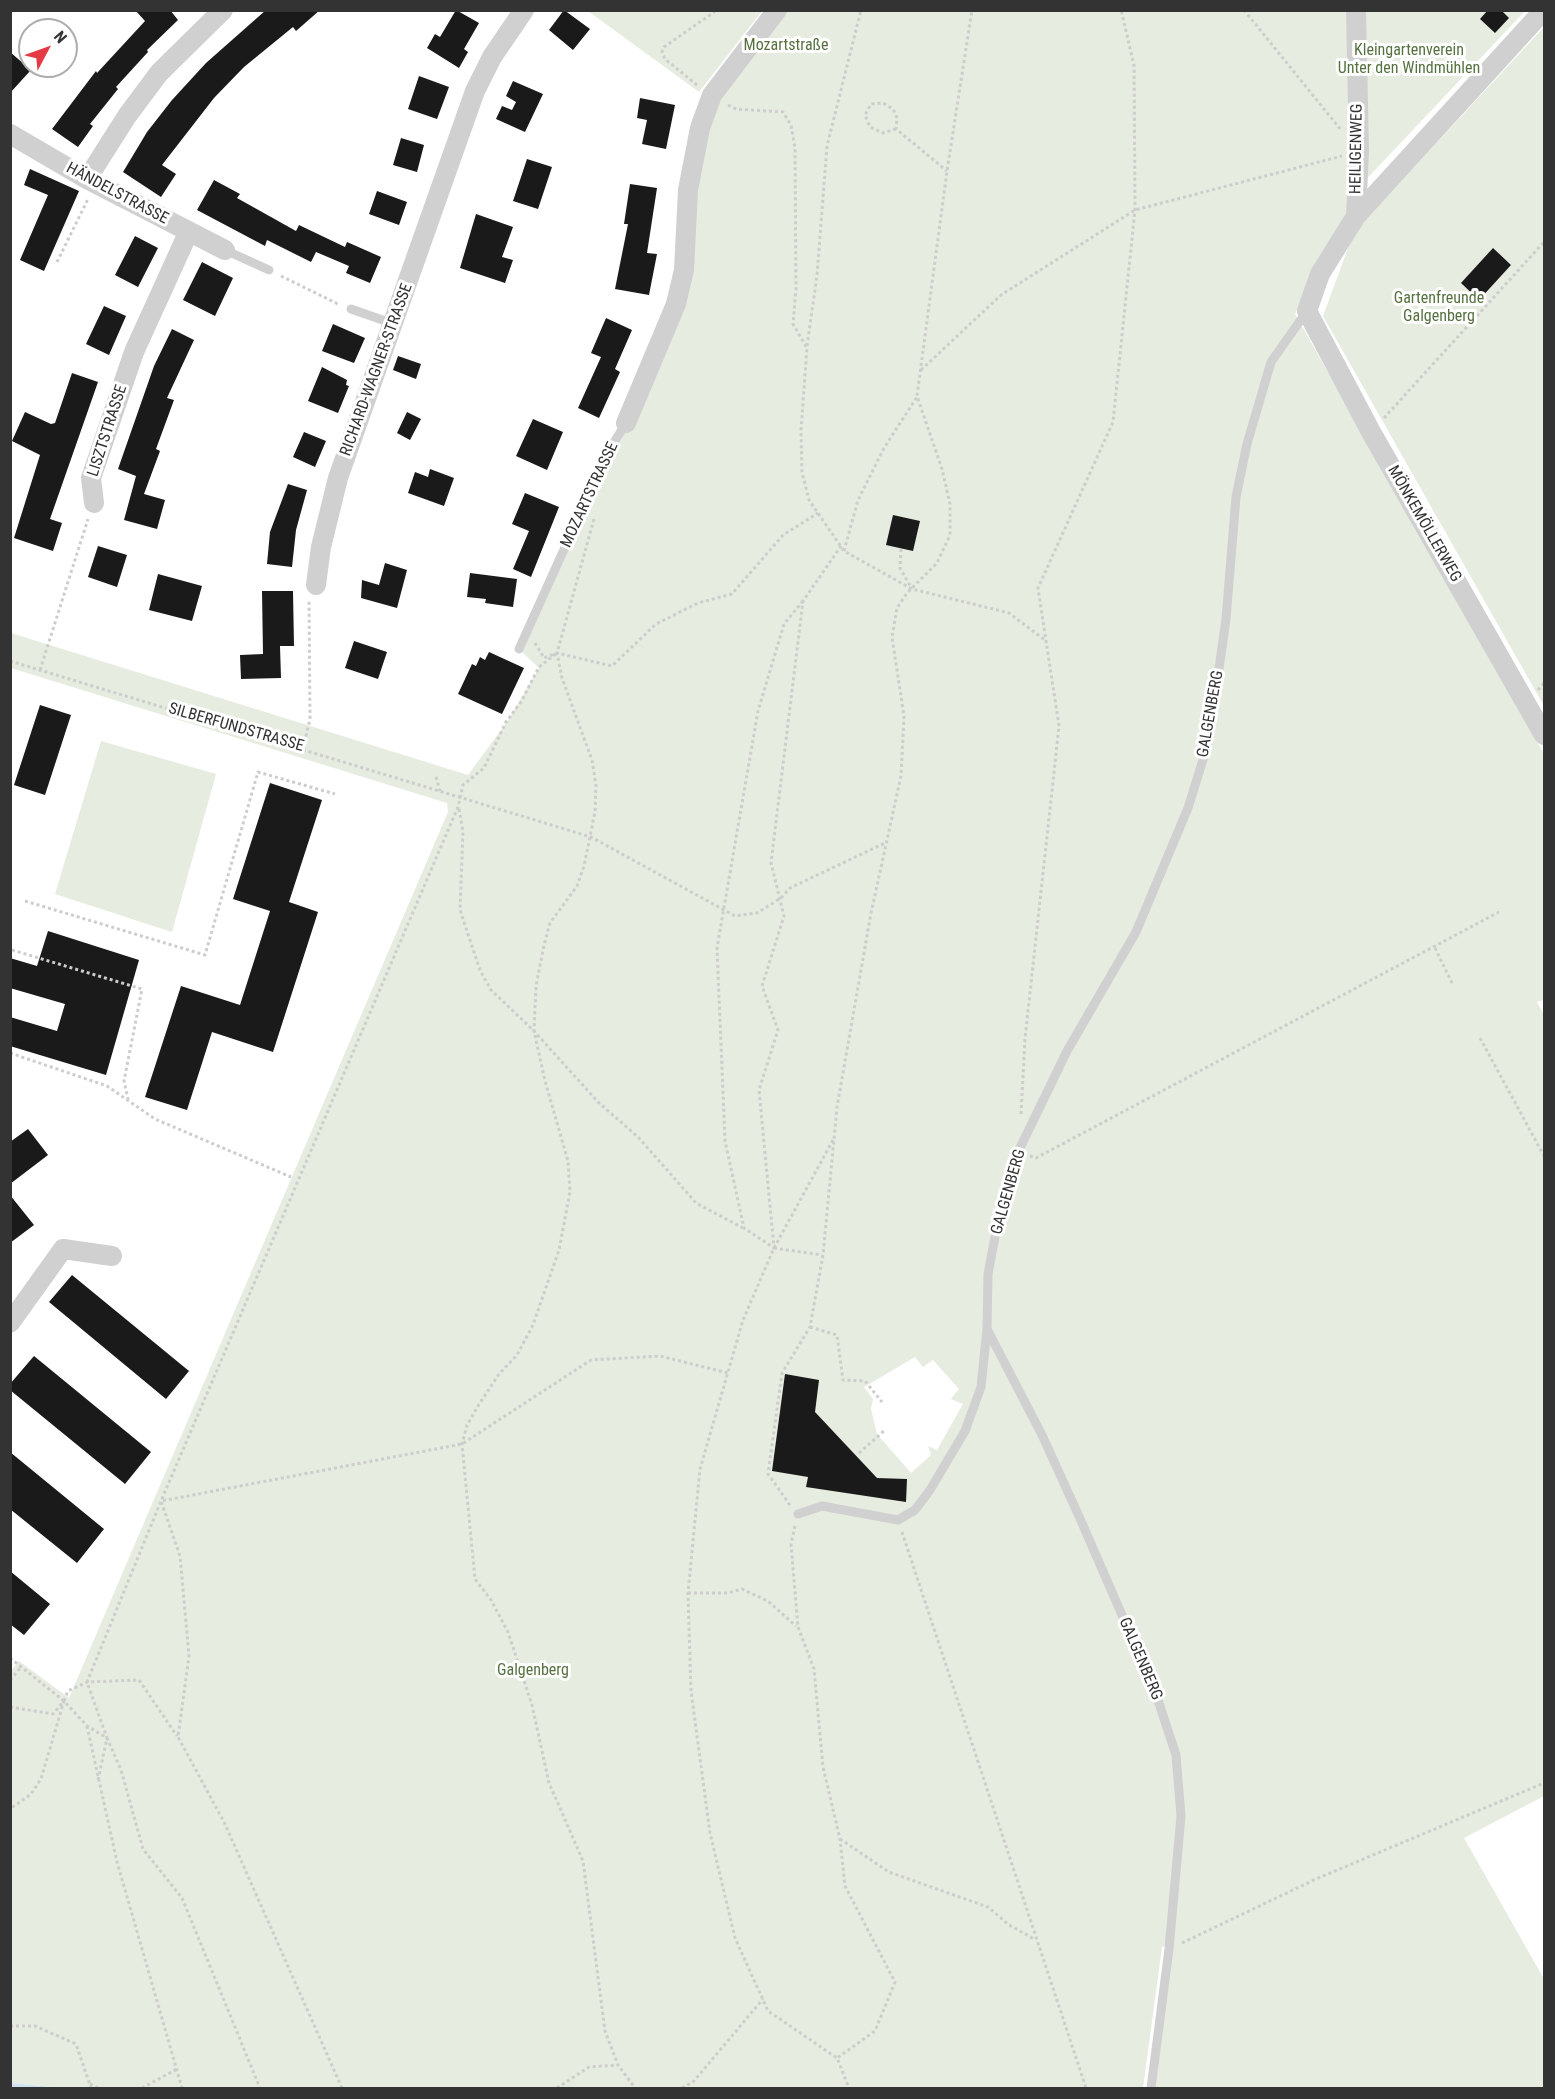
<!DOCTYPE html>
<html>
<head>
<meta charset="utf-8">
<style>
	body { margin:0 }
	#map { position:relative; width:1555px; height:2099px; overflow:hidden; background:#fff; font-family:"Roboto Condensed",sans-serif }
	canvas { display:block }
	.frame { position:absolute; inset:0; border:12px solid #333; pointer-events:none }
	.north { position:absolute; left:18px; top:18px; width:60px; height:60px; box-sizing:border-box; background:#fff; border:2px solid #adadad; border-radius:50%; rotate:49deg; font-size:16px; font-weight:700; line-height:24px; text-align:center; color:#333 }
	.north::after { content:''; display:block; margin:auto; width:21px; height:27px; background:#e63946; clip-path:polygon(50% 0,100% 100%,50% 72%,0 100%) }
</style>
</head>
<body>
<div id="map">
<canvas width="1555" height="2099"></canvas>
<div class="frame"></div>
<div class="north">N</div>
</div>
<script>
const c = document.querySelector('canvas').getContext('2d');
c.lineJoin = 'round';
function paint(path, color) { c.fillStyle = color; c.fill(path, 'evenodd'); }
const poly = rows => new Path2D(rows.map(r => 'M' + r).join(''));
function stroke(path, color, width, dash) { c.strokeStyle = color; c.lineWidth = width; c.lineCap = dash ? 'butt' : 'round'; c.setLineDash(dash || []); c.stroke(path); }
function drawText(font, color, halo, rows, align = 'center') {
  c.font = font + ' "Roboto Condensed",sans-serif'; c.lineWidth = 6; c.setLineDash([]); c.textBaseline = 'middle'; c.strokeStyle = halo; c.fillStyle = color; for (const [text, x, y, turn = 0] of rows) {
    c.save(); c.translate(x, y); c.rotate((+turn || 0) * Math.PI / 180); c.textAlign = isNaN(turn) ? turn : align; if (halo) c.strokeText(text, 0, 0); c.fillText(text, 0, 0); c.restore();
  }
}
paint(poly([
	[588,11,762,11,699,92],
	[777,11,1525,11,1360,186,1295,314,1544,754,1544,1000,1537,1002,1544,1015,1544,1796,1464,1838,1544,1979,1544,2088,1153,2088,1172,1945,1162,1947,1143,2088,62,2088,11,2083,11,1671,19,1661,69,1698,448,812,447,803,11,668,11,633,468,775,507,722,539,668,519,649,676,304,700,128],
	[915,1357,923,1367,933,1360,959,1389,951,1399,963,1404,937,1450,928,1446,931,1455,911,1473,877,1434,871,1409,873,1399,864,1387],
	[1544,27,1544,706,1323,316,1354,232],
	[101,741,216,774,172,932,55,894]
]), '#e6ecdf');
paint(poly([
	[11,2083,62,2088,11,2088]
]), '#cfe2ee');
paint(poly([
	[135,10,170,10,178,20,147,50,148,52,116,87,118,89,90,124,93,126,78,147,52,129,96,71,97,73,145,21],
	[266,10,320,10,296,31,293,27,244,67,214,98,162,165,176,174,161,197,123,172,147,132,172,100,206,63],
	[456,10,479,23,464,49,468,52,459,68,427,48,435,34,440,37],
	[564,10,590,29,573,50,549,30],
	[1488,10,1501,10,1509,18,1495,33,1480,19],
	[10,52,31,70,10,93],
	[419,76,449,87,437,119,408,109],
	[513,81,543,94,525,132,496,119,502,106,512,110,516,102,506,96],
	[640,98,675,105,666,149,642,144,647,120,637,118],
	[401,138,424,145,417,172,393,165],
	[527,159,552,167,538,209,513,201],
	[30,169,79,191,44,271,20,260,48,195,24,185],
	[214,180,240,194,237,198,296,231,299,225,345,247,347,242,381,257,370,283,346,273,349,266,316,252,311,262,267,240,265,246,197,210],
	[630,184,657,188,647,253,657,254,649,295,615,289,628,224,624,224],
	[377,191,407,202,399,225,369,214],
	[476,214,513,227,502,257,513,260,505,283,460,268],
	[135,236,158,248,138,287,115,275],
	[1493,248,1511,265,1479,300,1461,283],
	[202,262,233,278,215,316,183,300],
	[104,306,126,316,109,355,86,344],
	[606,318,632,330,615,369,620,372,599,418,578,408,601,357,591,353],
	[333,324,365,338,354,363,322,351],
	[172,329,194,340,167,398,174,400,156,449,160,451,144,494,165,500,157,529,124,520,136,476,118,469,154,366],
	[398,356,421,364,416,379,393,370],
	[322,367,347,380,346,385,349,386,338,413,308,401],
	[72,373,98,382,50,519,62,523,53,551,14,538,40,455,12,441,25,412,51,424,55,423],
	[407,412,421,419,410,440,397,433],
	[533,419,563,432,547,470,516,456],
	[304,432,326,441,315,467,293,457],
	[430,469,454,478,444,506,408,493,415,472,428,477],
	[288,484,307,490,296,530,292,567,267,564,270,532],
	[525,493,559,507,531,577,513,569,529,531,512,524],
	[893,515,920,521,913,551,886,545],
	[98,546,127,555,117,587,88,577],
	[385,563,407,570,397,608,361,598,362,580,379,585],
	[470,573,517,579,513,607,485,603,486,599,467,597],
	[158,574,202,586,192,621,149,610],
	[262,591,293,591,294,646,280,646,281,678,241,679,240,655,263,654],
	[354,641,387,652,378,679,345,668],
	[489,652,524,668,502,714,458,694,472,664,476,666,480,657,485,660],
	[40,705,71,715,45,795,14,785],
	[270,783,322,800,289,902,318,912,273,1052,212,1032,187,1110,145,1097,181,986,240,1005,270,911,233,899],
	[48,931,139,960,106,1075,10,1046,10,1017,57,1031,65,1004,10,988,10,958,37,966],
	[28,1129,48,1155,10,1184,10,1142],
	[10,1195,34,1225,10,1243],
	[72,1275,189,1371,166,1399,49,1302],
	[34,1356,151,1452,125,1484,10,1390,10,1384],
	[785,1374,819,1380,815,1412,877,1478,907,1479,906,1502,806,1487,808,1477,772,1471],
	[10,1452,104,1529,77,1563,10,1509],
	[10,1571,50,1604,24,1635,10,1624]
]), '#1a1a1a');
stroke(poly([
	[1244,10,1341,130],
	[697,85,665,59,662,52,664,47,717,10],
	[728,105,736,109,783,112,791,125,795,148,796,289,793,324,807,348,801,430,802,472,809,500,844,551,912,589,1009,613,1045,640],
	[896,129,883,133,870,127,865,115,871,104,883,103,893,109,897,118,896,129,947,171],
	[57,262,88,199],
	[281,276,340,305],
	[807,346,817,275,827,146,861,10],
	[921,370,1001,295,1135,210,1342,156],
	[1384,418,1544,242],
	[594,519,557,653,562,678,592,760,596,785,595,812,584,866,577,886,550,923,544,945,536,986,534,1031,545,1081,568,1161,570,1192,559,1250,533,1325,517,1355,499,1374,478,1406,467,1425,462,1444,475,1579,491,1600,508,1632,532,1705,549,1783,583,1861,605,2031,618,2065,635,2088],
	[901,549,900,568,912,589],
	[844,551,858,500,884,448,917,397],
	[803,601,784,624,758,711,717,948,725,1141,744,1228,774,1248,759,1090,778,1030,762,986,784,916,771,863,803,601,841,546],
	[535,643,544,658,557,653,612,666,656,624,698,603,732,594,783,535,818,513],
	[10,661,591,837,735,916,757,913,781,898,790,888,887,842],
	[40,670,88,519],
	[1538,690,1544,683],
	[303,748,310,719,309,601],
	[436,777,440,791],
	[459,809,463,831,460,910,480,970,491,990,534,1031,598,1102,638,1137,696,1203,743,1228],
	[25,901,205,955,258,772,335,794],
	[1435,948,1453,985],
	[12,950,142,989,124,1081,128,1099],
	[1480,1038,1544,1156],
	[10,1053,107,1086,155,1119,291,1177],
	[1021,1114,1025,1039,1059,726,1038,588,1113,422,1135,210,1134,65,1121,10],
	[833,1140,774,1248,743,1320,700,1469,688,1593,691,1691,710,1833,735,1938,768,2011,837,2058,849,2088],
	[1030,1156,1036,1158,1499,912],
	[774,1248,822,1255],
	[810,1327,837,1335,843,1380,865,1381,882,1402],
	[859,1453,885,1430],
	[790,1505,768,1474,782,1373,810,1327,823,1255,837,1107,871,913,901,776,904,716,892,637,897,608,907,593,937,563,950,535,950,504,942,469,917,396,947,171,972,10],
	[795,1526,791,1544,798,1627,814,1669,823,1767,840,1839,845,1886,895,1982,875,2031,837,2058],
	[902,1532,1086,2088],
	[688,1593,728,1593,742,1589,768,1601,796,1626],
	[10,1658,64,1701,87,1726,107,1738,121,1770,143,1849,182,1898,260,2088],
	[10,1680,22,1666],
	[64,1701,68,1691,87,1682,139,1680,177,1736],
	[10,1707,53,1714,64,1701,41,1779,31,1794,10,1809],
	[87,1726,117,1862,182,2088],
	[98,1780,107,1738,87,1682,161,1501,458,807,463,785,484,768,506,722,521,702,539,667,557,653],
	[840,1839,889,1872,988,1907,1009,1925,1034,1939],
	[1182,1943,1316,1879,1544,1783],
	[10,2026,35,2026,76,2044,91,2088],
	[90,2084,98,2088],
	[142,2088,177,2069],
	[342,2088,224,1822,178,1737,189,1656,180,1556,161,1501,462,1444,591,1360,660,1356,728,1373],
	[557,2088,589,2067,617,2065],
	[682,2088,694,2081,763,1999]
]), '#cdcdcd', 3, [3, 3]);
stroke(poly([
	[225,250,269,270],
	[351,309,394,324],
	[519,649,608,452,626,423],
	[987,1329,1042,1435,1082,1523,1155,1691,1176,1755,1181,1816,1169,1949,1151,2088],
	[798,1514,822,1506,898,1520,915,1510,930,1490,965,1431,981,1387,987,1329,988,1274,996,1231,1019,1150,1067,1051,1136,932,1188,808,1209,740,1226,619,1236,497,1247,444,1271,362,1307,311]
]), '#d0d0d0', 9);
stroke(poly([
	[1544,10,1356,216,1320,274,1307,311,1371,432,1544,735],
	[10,134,87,179,225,250],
	[87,179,127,116,159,73,223,10],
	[1356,216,1359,151,1356,10],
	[626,423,676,304,684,270,688,190,700,128,712,95,777,10],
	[94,503,91,478,134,352,189,231],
	[316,585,321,547,338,478,475,91,492,57,524,10],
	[10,1323,63,1249,112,1256]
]), '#d0d0d0', 20);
drawText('16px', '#56703f', '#fff', [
	["Mozartstraße",786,46],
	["Kleingartenverein",1409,51],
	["Unter den Windmühlen",1409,69],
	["Gartenfreunde",1439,299],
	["Galgenberg",1439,317],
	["Galgenberg",533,1671]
]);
drawText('16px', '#333', '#fff', [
	["HEILIGENWEG",1357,149,-89],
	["HÄNDELSTRASSE",117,194,28],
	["RICHARD-WAGNER-STRASSE",377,370,-70],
	["LISZTSTRASSE",108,431,-72],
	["MOZARTSTRASSE",590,495,-65],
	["MÖNKEMÖLLERWEG",1424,524,60],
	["GALGENBERG",1211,714,-80],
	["SILBERFUNDSTRASSE",236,728,16],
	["GALGENBERG",1009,1192,-74],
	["GALGENBERG",1140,1659,67]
]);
</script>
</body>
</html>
